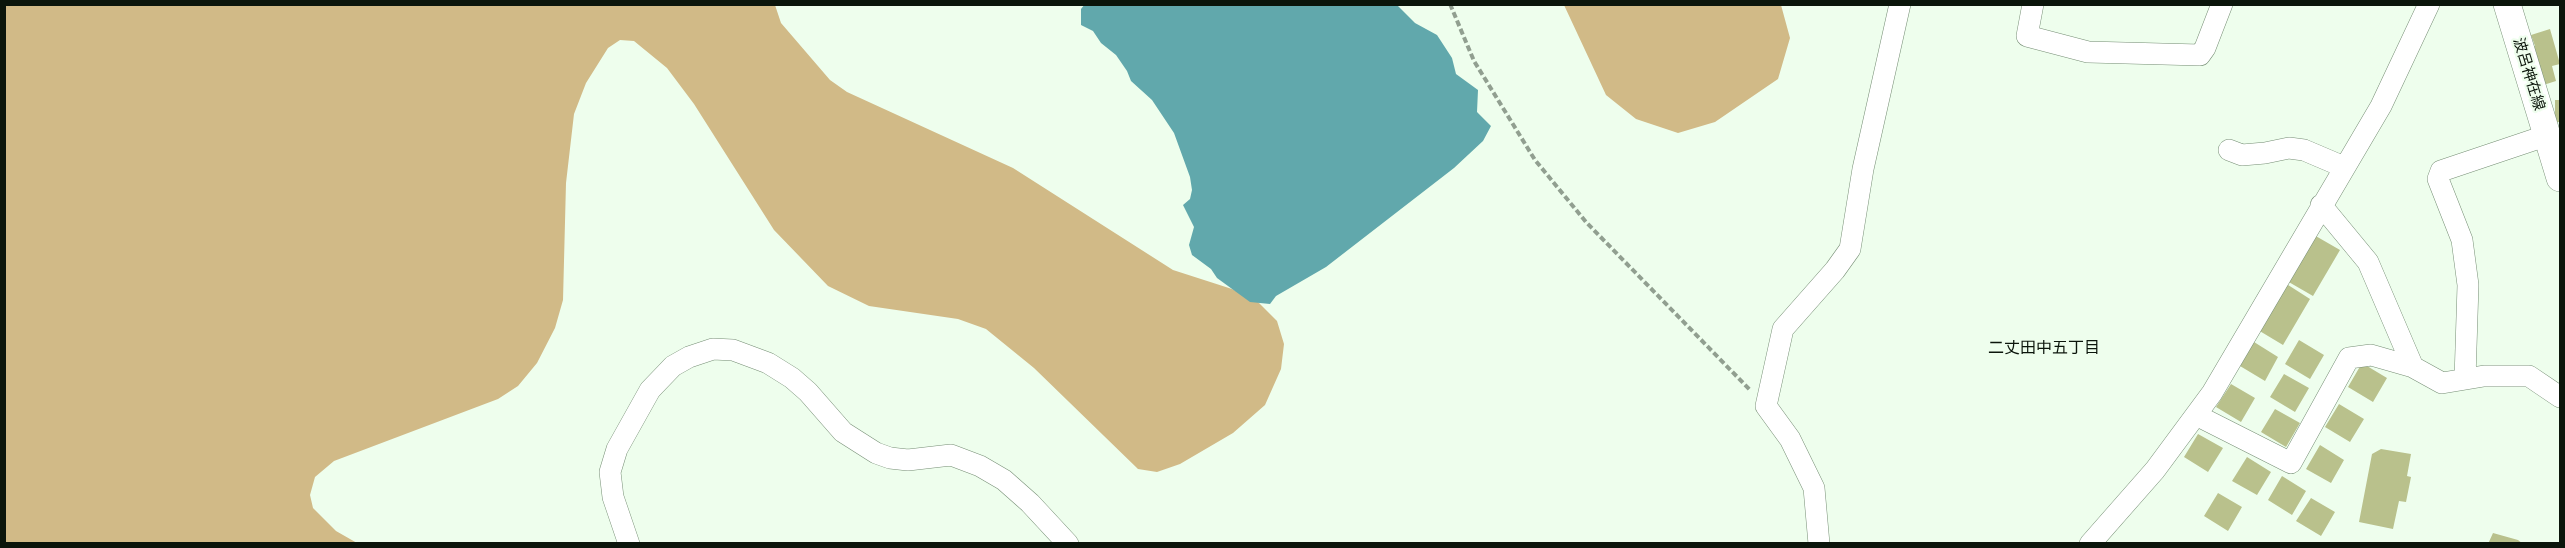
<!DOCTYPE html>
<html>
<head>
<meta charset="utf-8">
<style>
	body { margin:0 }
	#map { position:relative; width:2565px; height:548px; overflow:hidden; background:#eefeed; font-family:"Asap Condensed",sans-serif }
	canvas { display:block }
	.frame { position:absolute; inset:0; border:6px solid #0b150b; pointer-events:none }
</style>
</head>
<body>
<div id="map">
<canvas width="2565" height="548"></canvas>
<div class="frame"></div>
</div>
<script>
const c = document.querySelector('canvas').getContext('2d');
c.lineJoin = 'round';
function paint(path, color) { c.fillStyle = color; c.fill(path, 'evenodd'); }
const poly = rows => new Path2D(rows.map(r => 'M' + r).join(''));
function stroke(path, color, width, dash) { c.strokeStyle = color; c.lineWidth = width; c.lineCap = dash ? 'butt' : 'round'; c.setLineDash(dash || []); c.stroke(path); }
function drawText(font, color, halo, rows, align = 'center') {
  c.font = font + ' "Asap Condensed","Noto Sans JP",sans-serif'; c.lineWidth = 4.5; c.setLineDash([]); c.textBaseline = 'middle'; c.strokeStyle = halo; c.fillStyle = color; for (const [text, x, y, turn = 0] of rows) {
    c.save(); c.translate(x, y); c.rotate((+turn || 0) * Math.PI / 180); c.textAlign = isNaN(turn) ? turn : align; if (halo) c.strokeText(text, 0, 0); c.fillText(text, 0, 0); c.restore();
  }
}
paint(poly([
	[4,5,775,5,781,23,830,80,847,92,1013,168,1173,270,1232,289,1258,302,1277,321,1284,344,1281,369,1265,405,1233,433,1180,464,1157,472,1138,469,1034,368,986,329,958,319,869,306,828,286,774,230,694,104,667,68,634,41,620,40,608,48,586,83,574,114,566,183,563,300,555,328,537,363,518,386,498,399,334,461,315,477,310,495,313,508,336,531,357,543,5,543],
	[1564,5,1781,5,1790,38,1778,79,1715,122,1678,133,1636,119,1606,95]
]), '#d1ba87');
paint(poly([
	[1085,4,1397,5,1415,23,1437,35,1452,58,1456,74,1478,90,1477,112,1491,126,1483,141,1454,168,1326,267,1276,296,1270,304,1250,302,1217,278,1211,269,1192,255,1189,245,1194,227,1183,205,1190,199,1192,190,1190,177,1174,133,1152,100,1131,81,1127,71,1116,55,1101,43,1093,31,1081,25,1081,9]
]), '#61a8ac');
paint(poly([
	[2550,29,2560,64,2552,66,2556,81,2537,87,2530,48,2535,46,2531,35],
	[2555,100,2560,100,2560,122,2555,122],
	[2314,235,2340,250,2313,296,2287,281],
	[2285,283,2310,299,2283,345,2258,330],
	[2299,340,2324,355,2310,379,2285,364],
	[2254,342,2278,357,2265,381,2240,366],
	[2362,363,2387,378,2373,402,2348,387],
	[2284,374,2309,388,2295,412,2270,397],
	[2231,384,2255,398,2241,422,2216,407],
	[2339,404,2364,419,2350,442,2325,427],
	[2275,409,2300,423,2286,447,2261,432],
	[2198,434,2223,448,2208,472,2184,457],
	[2320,445,2344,460,2331,483,2306,469],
	[2381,449,2411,454,2407,476,2411,477,2406,502,2399,501,2393,529,2359,522,2372,454],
	[2247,457,2271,472,2257,495,2232,481],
	[2282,476,2306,491,2292,515,2268,500],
	[2218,493,2242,507,2228,531,2204,516],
	[2311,498,2335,512,2321,536,2296,521],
	[2493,533,2518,540,2523,544,2488,544]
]), '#b9c18c');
const minor = poly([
	[2033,4,2027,36,2088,52,2200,55,2205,48,2222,4],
	[2229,150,2242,155,2265,153,2289,148,2304,150,2344,167],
	[2321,205,2368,262,2413,367,2442,383,2484,376,2529,376,2560,397],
	[2465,379,2468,285,2462,240,2438,179,2441,171,2548,135],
	[2196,415,2291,463,2349,358,2371,355,2413,367],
	[629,544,613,497,610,472,617,449,650,390,673,366,689,357,713,349,733,350,768,363,792,378,808,392,843,432,876,453,890,458,908,460,951,455,980,466,1004,480,1030,503,1068,544],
	[1819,544,1814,488,1790,439,1766,406,1783,329,1835,270,1850,249,1863,169,1900,4],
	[2090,544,2155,470,2212,393,2381,106,2429,4]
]);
const major = poly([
	[2507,4,2560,178]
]);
stroke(minor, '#768e75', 22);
stroke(major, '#768e75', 28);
stroke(poly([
	[1450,4,1474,61,1535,160,1586,222,1751,391]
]), '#919f90', 4, [6, 3]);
stroke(minor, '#fff', 21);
stroke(major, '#fff', 27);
drawText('15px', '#0b150b', '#eefeed', [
	["波呂神在線",2529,74,73]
]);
drawText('16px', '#0b150b', '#eefeed', [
	["二丈田中五丁目",2044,348]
]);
</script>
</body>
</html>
